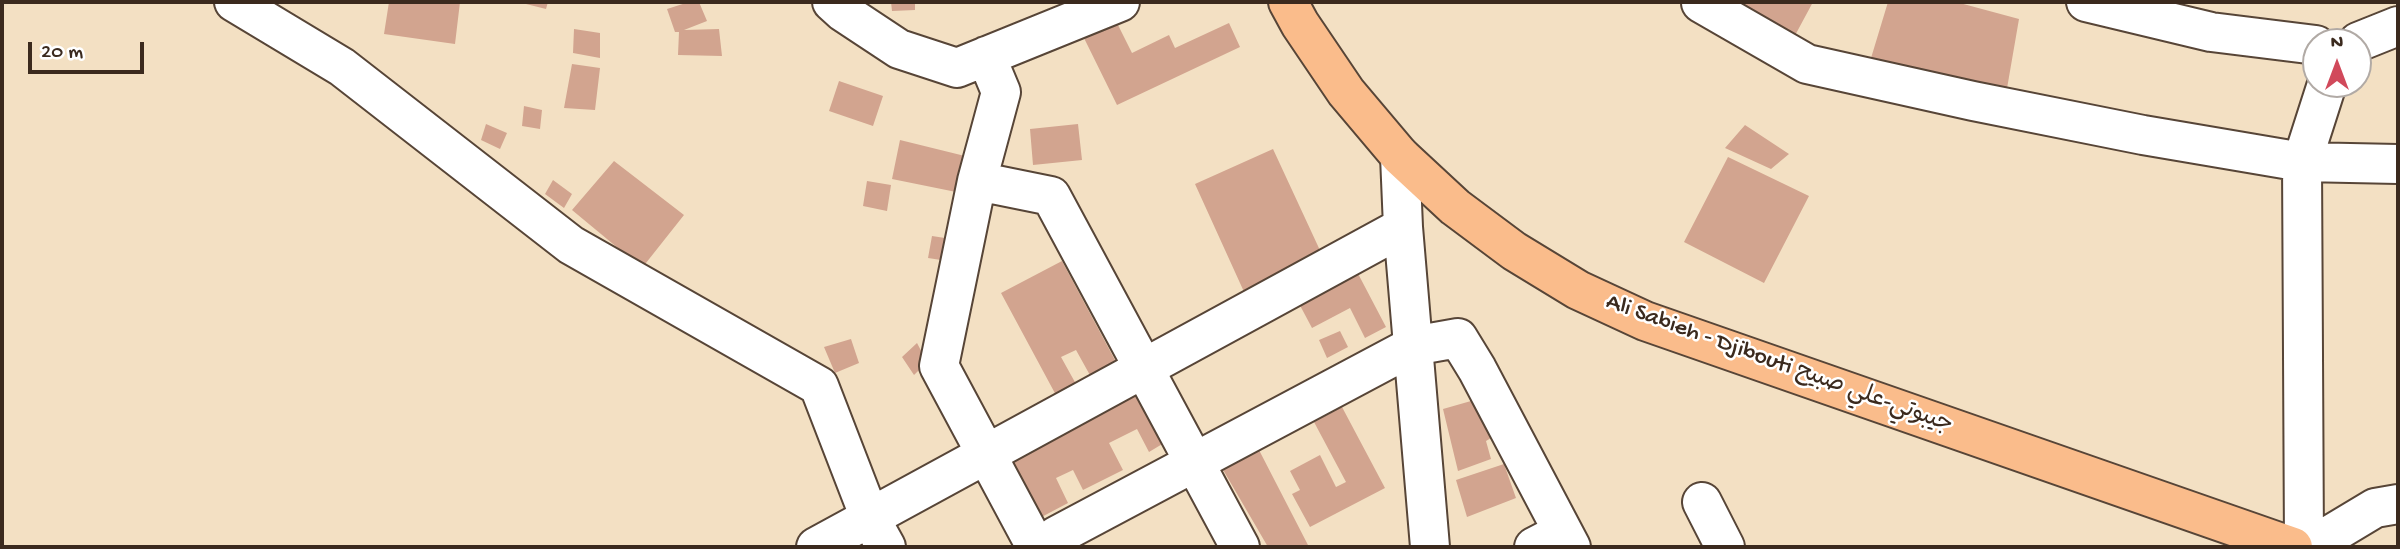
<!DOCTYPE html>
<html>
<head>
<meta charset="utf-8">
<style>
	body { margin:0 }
	#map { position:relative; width:2400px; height:549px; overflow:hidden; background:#f3e0c3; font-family:"Gochi Hand",sans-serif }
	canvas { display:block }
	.frame { position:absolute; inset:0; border:4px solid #3b2a1e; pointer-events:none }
	.north { position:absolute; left:2302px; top:28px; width:70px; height:70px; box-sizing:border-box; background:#fff; border:2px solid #b1aaa5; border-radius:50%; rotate:0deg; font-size:19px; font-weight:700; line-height:28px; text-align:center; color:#3b2a1e }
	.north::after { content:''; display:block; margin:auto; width:24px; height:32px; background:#d1495b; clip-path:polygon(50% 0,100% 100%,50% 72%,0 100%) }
	.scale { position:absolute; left:28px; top:42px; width:116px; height:32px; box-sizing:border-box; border:4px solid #3b2a1e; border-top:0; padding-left:9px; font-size:21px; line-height:24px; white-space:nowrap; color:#3b2a1e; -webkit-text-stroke:5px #fff; paint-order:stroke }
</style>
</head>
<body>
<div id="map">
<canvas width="2400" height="549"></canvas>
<div class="frame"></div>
<div class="north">N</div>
<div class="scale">20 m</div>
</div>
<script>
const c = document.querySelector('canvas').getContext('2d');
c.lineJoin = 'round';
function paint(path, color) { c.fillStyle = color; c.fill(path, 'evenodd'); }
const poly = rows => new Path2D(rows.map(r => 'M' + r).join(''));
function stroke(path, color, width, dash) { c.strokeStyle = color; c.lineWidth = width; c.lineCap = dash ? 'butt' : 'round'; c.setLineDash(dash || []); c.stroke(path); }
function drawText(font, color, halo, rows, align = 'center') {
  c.font = font + ' "Gochi Hand","Playpen Sans Arabic",sans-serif'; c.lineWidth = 5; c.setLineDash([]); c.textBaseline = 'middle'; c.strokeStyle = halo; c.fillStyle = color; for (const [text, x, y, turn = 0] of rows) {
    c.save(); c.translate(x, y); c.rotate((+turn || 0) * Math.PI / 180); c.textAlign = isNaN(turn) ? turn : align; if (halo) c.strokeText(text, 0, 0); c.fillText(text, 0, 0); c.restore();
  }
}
paint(poly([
	[389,2,460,2,455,44,384,34],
	[518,2,548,2,546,9],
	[689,2,699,2,707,21,684,30,719,29,722,56,678,55,679,32,675,32,667,9],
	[891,2,915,2,915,10,892,11],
	[1734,2,1813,2,1792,41],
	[1888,2,1956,2,2019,19,2005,100,1868,68],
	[1116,21,1132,53,1169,35,1175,48,1229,23,1240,47,1117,105,1083,36],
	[574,29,600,33,600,58,573,53],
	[572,64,600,68,595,110,564,108],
	[839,81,883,96,873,126,829,111],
	[524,106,542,110,540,129,522,126],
	[486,124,507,133,500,149,481,140],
	[1078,124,1082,160,1033,165,1030,129],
	[1745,125,1789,154,1771,169,1725,148],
	[900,140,973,158,966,194,892,179],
	[1273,149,1324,259,1245,294,1195,184],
	[1728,157,1809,196,1764,283,1684,242],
	[614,161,684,215,642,268,572,210],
	[553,180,572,194,564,208,545,194],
	[867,181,891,185,887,211,863,206],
	[932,236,958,240,954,262,928,258],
	[1062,261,1116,362,1091,377,1076,350,1061,357,1076,384,1057,397,1001,293],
	[1354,266,1386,327,1365,338,1350,308,1312,328,1295,296],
	[1340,331,1348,347,1327,358,1319,340],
	[851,339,859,363,835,373,824,347],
	[917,343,927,362,914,375,902,357],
	[1133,384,1164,443,1149,452,1137,429,1109,443,1123,470,1083,490,1073,470,1056,478,1068,503,1034,521,999,454],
	[1485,397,1501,432,1486,441,1491,459,1458,471,1443,409],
	[1342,407,1385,488,1310,527,1292,494,1300,490,1290,471,1320,455,1336,487,1346,482,1314,422],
	[1259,450,1309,547,1268,547,1222,468],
	[1504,464,1516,498,1467,517,1456,480]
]), '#d2a48f');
const minor = poly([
	[234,2,342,67,571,245,819,386,870,518,886,547],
	[832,2,843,12,899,49,957,68,1120,2],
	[2086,2,2211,32,2316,45],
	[1701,3,1807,64,1973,101,2143,135,2302,162,2398,164],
	[2358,42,2398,26],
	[986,56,1001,92,977,181,939,366,1036,547],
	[1400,156,1403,227,1430,547],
	[977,181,1051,196,1240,547],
	[1702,502,1725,547],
	[1056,536,1413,346,1458,338,1477,369,1571,547],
	[816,547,1403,227],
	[1534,547,1563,532],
	[2304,547,2302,162,2327,84],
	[2310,547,2375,508,2398,504]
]);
const major = poly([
	[1288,2,1300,24,1346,92,1400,156,1455,207,1514,251,1578,290,1645,321,2293,547]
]);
stroke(minor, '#574537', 42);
stroke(major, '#574537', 42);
stroke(minor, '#fff', 38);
stroke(major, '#fabc8b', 38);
drawText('24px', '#3b2a1e', '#fff', [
	["Ali Sabieh - Djibouti جيبوتي-علي صبيح",1779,365,20]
]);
</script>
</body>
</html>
